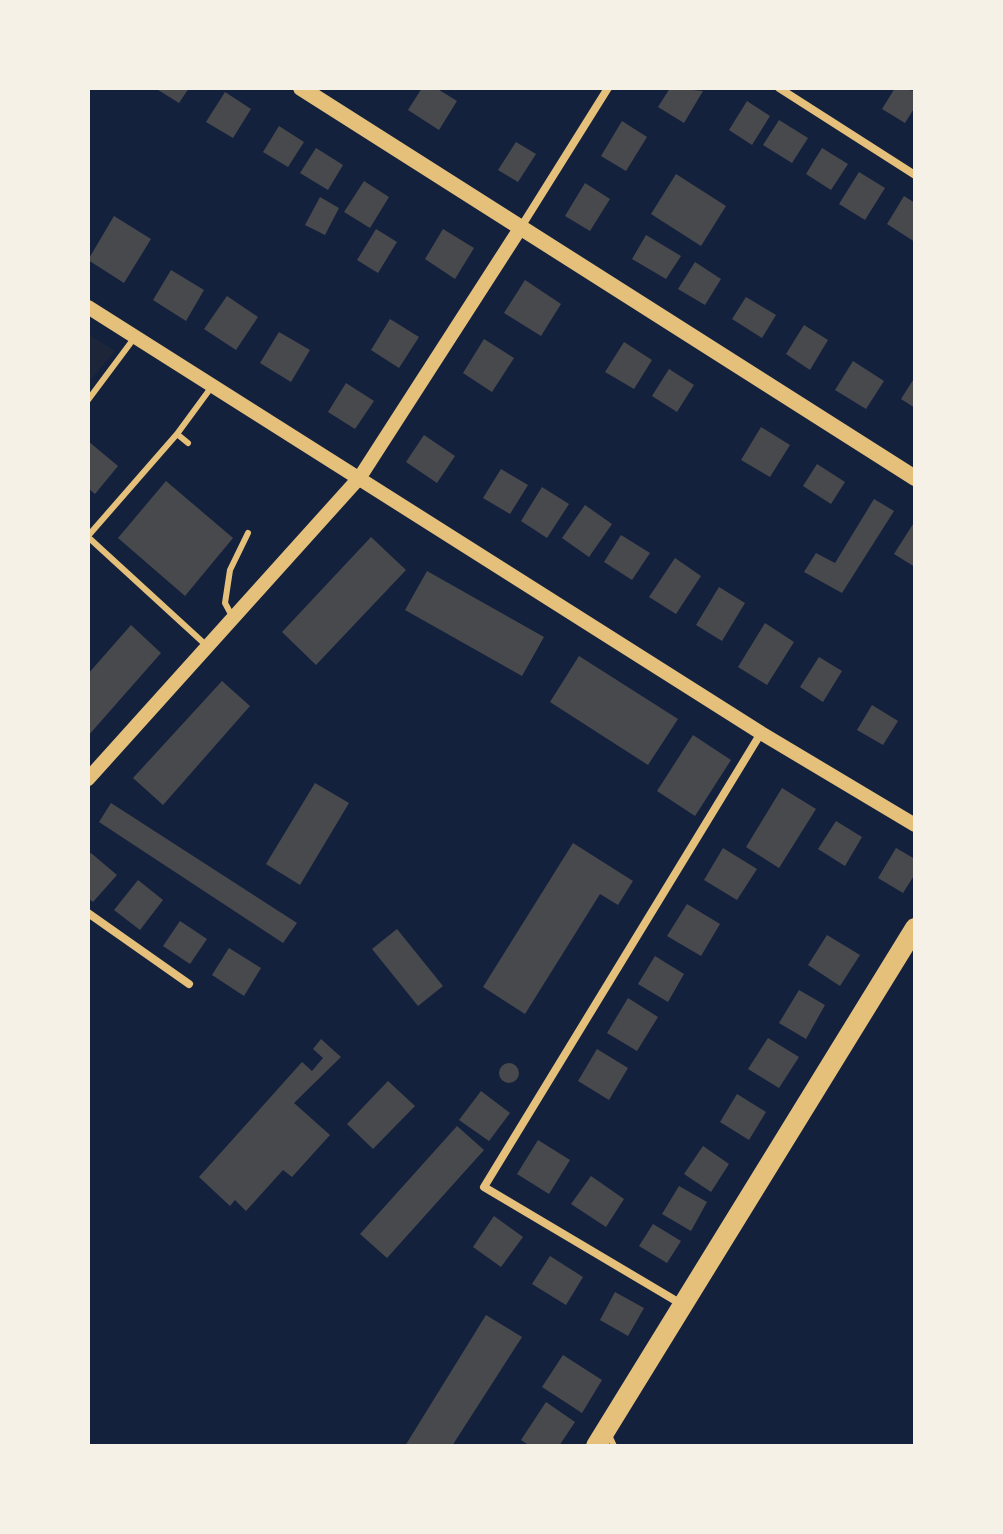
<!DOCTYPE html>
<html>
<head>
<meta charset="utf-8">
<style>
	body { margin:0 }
	#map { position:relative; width:1003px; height:1534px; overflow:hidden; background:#14213d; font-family:Mulish,sans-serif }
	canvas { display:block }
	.frame { position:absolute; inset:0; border:90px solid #f6f1e7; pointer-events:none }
</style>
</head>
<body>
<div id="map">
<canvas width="1003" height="1534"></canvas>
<div class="frame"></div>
</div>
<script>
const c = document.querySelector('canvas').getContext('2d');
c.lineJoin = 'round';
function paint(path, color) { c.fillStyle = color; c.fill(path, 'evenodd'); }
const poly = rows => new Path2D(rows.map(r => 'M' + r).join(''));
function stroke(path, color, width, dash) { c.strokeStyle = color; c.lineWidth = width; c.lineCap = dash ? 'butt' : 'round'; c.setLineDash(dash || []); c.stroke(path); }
paint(poly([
	[88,334,115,351,88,383]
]), '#1d2539');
paint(poly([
	[155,88,189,88,179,103],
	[422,88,436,88,457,101,439,130,408,110],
	[670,88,703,91,684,123,658,107],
	[895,88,915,91,915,107,905,123,882,109],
	[225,92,251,109,233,138,206,122],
	[747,101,770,116,752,145,729,130],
	[779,120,808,138,792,163,763,145],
	[622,121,647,137,626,171,601,156],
	[279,126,304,142,288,167,263,152],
	[516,142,536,154,518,182,498,170],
	[316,148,343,165,328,190,300,173],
	[822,148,848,164,831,190,806,174],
	[859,172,885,188,865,220,839,204],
	[676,174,726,206,701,246,651,214],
	[364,181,389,197,370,228,344,212],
	[585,183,610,199,590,231,565,216],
	[904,196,915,203,915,242,887,224],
	[320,197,339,208,325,235,305,225],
	[114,216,151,239,124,283,88,260],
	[376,229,397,242,378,273,357,260],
	[443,229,474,248,455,279,425,259],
	[646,235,681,256,666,279,632,259],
	[695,262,721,279,705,305,678,289],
	[171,270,204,290,186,321,153,300],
	[525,280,561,304,541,336,504,313],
	[227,296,258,317,236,350,204,329],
	[746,297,776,315,762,338,732,319],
	[390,319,419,337,399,368,371,350],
	[804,325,828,340,810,370,786,354],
	[279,332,310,350,291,382,260,363],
	[484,339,514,358,492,392,463,373],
	[624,342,652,360,634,389,605,372],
	[853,361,884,381,866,409,835,390],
	[669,369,694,385,677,412,652,396],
	[915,377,915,408,901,399],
	[346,383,374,401,355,429,328,412],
	[761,427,790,445,770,477,741,460],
	[424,435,455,456,437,483,406,462],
	[88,441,118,466,95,494,88,488],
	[817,464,845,482,831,504,803,486],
	[501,469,528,485,510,514,483,498],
	[166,481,233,538,185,596,118,538],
	[542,487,569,504,547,538,521,521],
	[874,499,894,511,842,593,804,572,816,553,835,563],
	[585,505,612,524,589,557,562,538],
	[915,521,915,567,894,554],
	[621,535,650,553,632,580,604,562],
	[371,537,406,570,316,665,282,632],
	[675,558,701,576,676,614,649,597],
	[427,571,544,637,522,676,405,610],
	[719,587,745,603,722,641,696,625],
	[765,623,794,642,767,685,738,667],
	[131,625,161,653,88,736,88,674],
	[579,656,678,719,648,765,550,702],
	[819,657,842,671,823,702,800,687],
	[222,681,250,706,163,805,133,778],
	[872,705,898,721,883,745,857,730],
	[693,735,731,760,695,816,657,791],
	[315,783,349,803,300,885,266,864],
	[782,788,816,809,779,868,746,847],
	[111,803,297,923,283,943,99,822],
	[836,821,862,837,845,866,818,849],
	[573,843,633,881,618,905,600,894,525,1014,483,987],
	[723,848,757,869,737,900,704,880],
	[896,848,915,859,915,874,903,893,878,878],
	[91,853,117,875,93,902,88,898,88,856],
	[138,880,163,900,140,930,114,910],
	[687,904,720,924,701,956,667,936],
	[180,921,207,939,190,964,163,946],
	[397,929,443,986,418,1006,372,949],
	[827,935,860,955,840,986,808,965],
	[229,948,261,968,244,996,212,975],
	[655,956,684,974,668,1002,638,984],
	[799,990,825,1005,806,1039,779,1023],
	[628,998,658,1017,637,1051,607,1033],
	[768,1038,799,1057,779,1088,748,1069],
	[321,1039,341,1057,294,1103,330,1135,292,1177,283,1170,246,1211,235,1200,230,1206,199,1177,302,1062,312,1071,323,1058,313,1049],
	[597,1049,628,1068,609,1100,578,1081],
	'499 1073a10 10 0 1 1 20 0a10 10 0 1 1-20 0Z',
	[388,1081,415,1106,373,1149,347,1124],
	[481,1091,510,1113,489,1141,459,1120],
	[737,1094,766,1112,749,1140,720,1122],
	[457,1126,484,1150,387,1258,360,1234],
	[538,1140,570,1160,549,1194,517,1174],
	[703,1146,729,1164,711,1192,684,1174],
	[591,1176,624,1199,606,1227,571,1204],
	[679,1186,707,1202,691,1231,662,1214],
	[494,1216,523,1237,501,1267,473,1247],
	[653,1224,681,1241,667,1263,639,1246],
	[550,1256,583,1277,566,1305,532,1284],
	[615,1292,644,1308,628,1336,600,1320],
	[486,1315,522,1337,452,1446,405,1446],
	[563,1355,602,1380,582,1413,542,1387],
	[546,1402,575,1422,559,1446,530,1446,521,1440]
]), '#48494c');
stroke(poly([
	[88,400,135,337],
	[177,434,188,443],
	[88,536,177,434,213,385],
	[88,537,207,646],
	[232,616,225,603,230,570,248,533],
	[608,1433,614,1446]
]), '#e5c07b', 6);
stroke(poly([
	[779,88,915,175],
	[521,227,608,88],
	[88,913,189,984],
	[683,1305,484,1187,761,733]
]), '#e5c07b', 8);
stroke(poly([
	[88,307,761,733,915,825],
	[88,779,360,477,521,227]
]), '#e5c07b', 14);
stroke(poly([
	[301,88,915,478]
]), '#e5c07b', 16);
stroke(poly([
	[596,1446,915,928]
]), '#e5c07b', 20);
</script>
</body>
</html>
